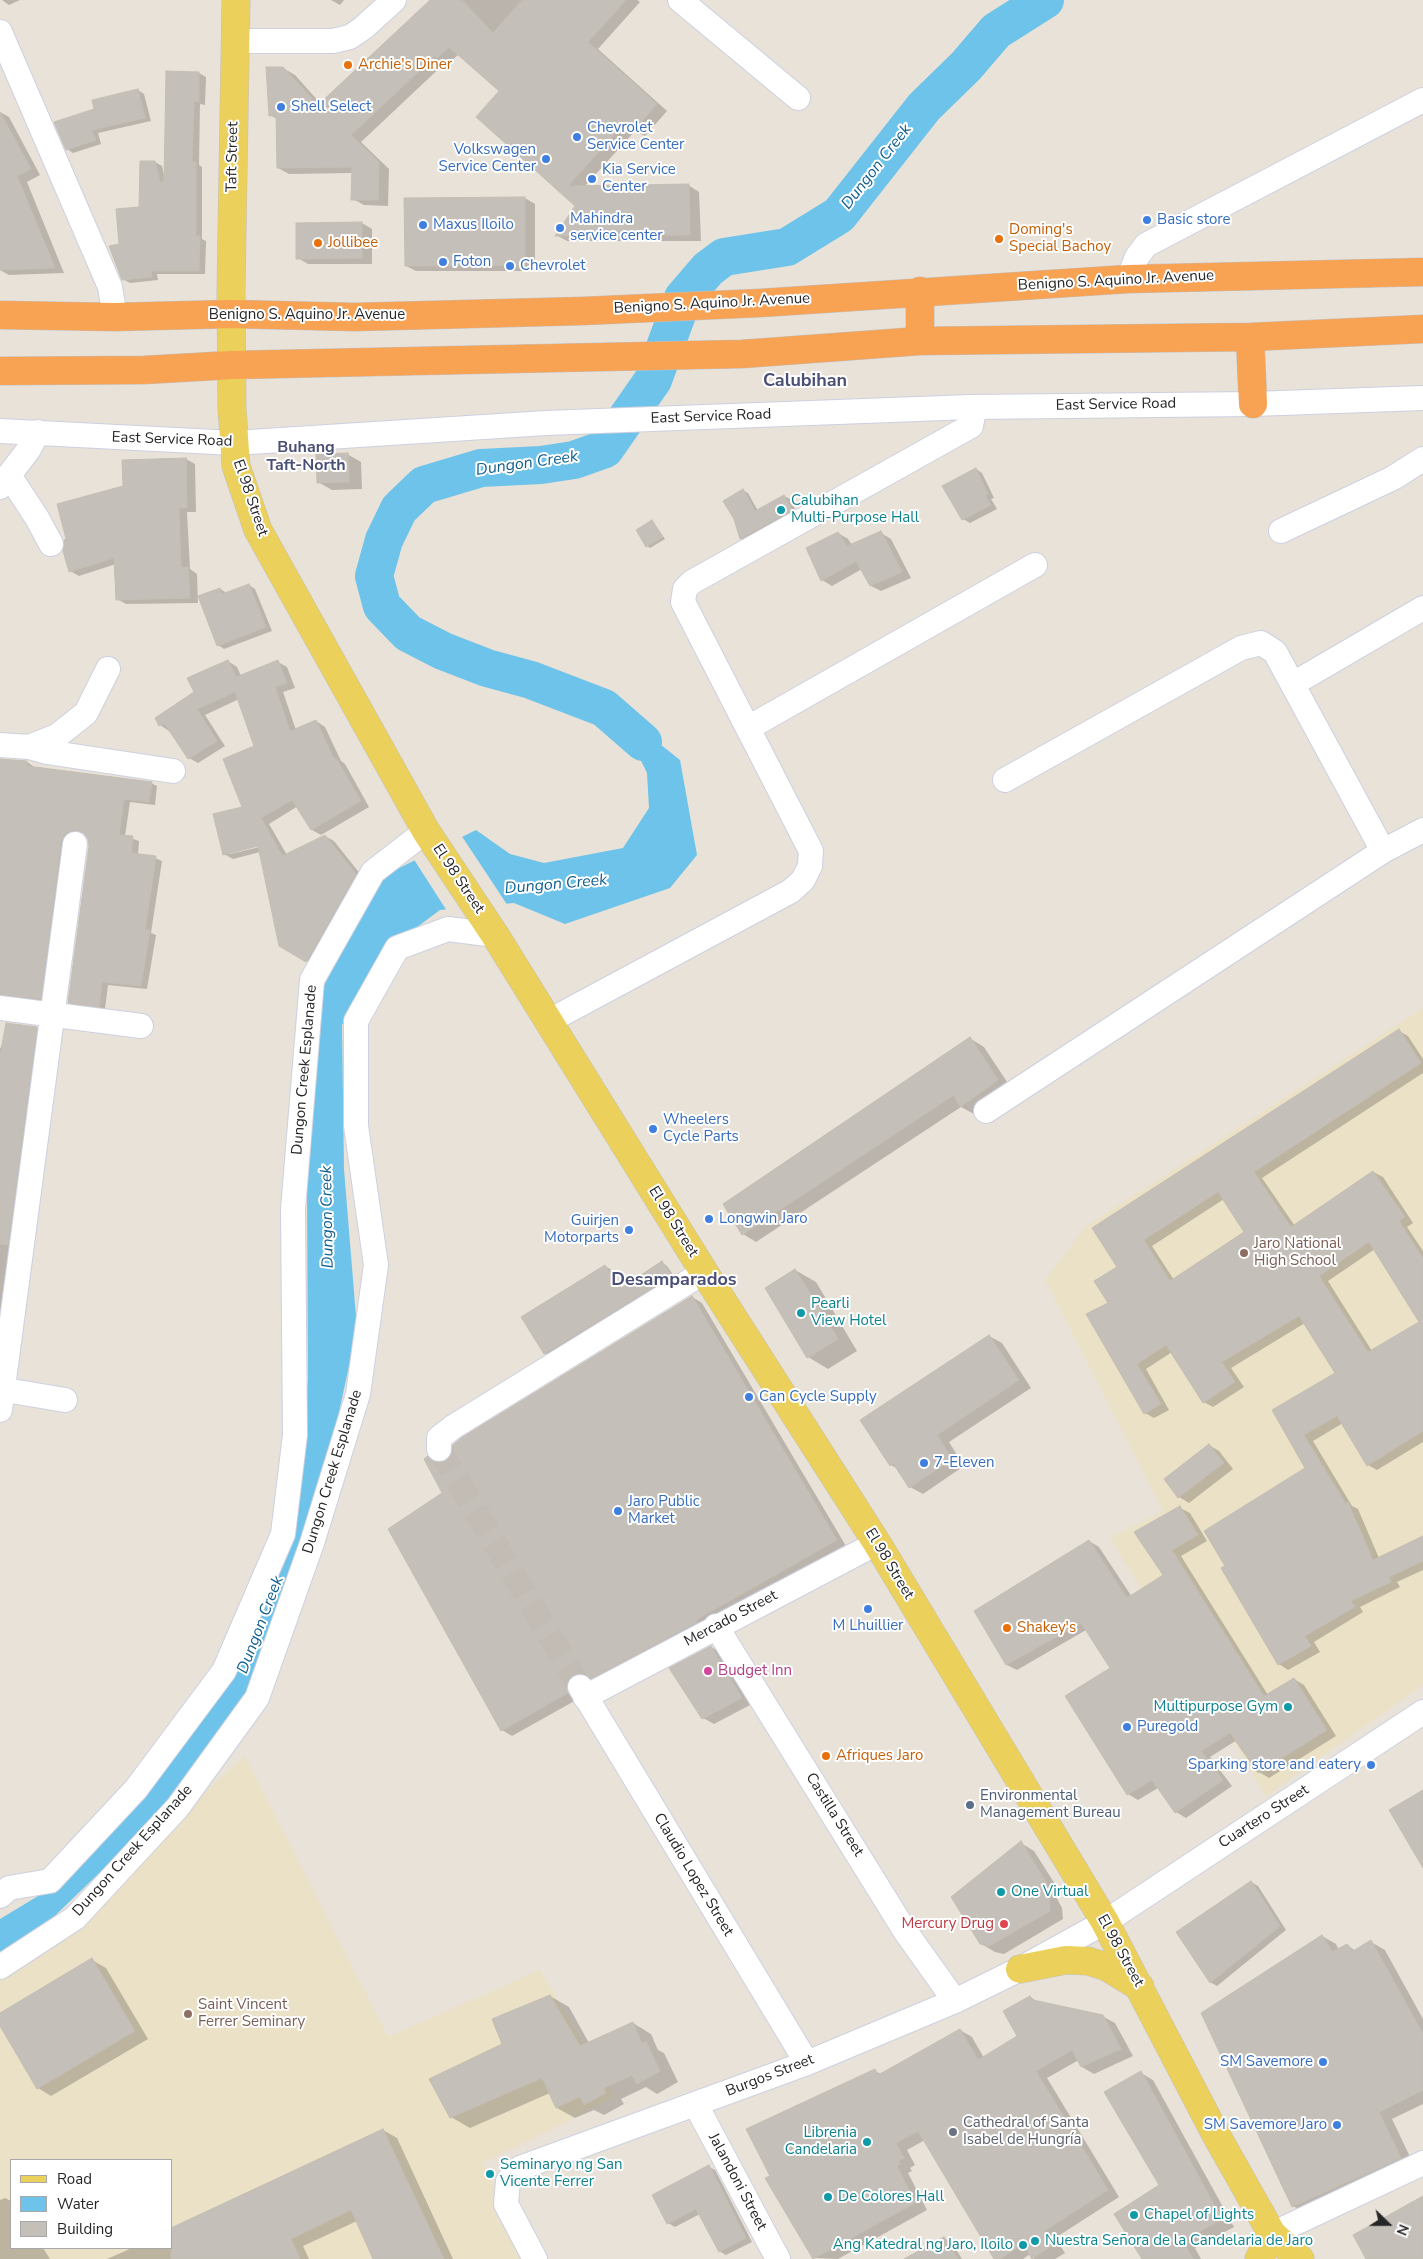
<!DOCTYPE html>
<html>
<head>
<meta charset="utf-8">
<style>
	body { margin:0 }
	#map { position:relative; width:1423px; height:2259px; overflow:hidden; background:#e9e2d8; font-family:"Nunito Sans",sans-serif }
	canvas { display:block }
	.legend { position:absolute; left:10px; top:2159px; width:162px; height:90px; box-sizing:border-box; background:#fff; border:1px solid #a8a8a8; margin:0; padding:6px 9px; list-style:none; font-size:15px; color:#262626 }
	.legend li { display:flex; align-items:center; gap:10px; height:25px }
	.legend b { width:25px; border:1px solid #a8a8a8 }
	.north { position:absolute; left:1363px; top:2199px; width:50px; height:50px; -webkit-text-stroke:4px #fff; paint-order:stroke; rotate:112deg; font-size:14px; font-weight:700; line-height:20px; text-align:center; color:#262626 }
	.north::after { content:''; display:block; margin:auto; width:18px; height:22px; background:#262626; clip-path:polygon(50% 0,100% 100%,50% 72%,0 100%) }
</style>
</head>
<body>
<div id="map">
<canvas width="1423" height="2259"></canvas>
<ul class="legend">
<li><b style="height:6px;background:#ebd05b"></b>Road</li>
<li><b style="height:14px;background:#6dc3e9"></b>Water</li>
<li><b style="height:14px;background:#c4bfb8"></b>Building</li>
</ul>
<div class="north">N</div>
</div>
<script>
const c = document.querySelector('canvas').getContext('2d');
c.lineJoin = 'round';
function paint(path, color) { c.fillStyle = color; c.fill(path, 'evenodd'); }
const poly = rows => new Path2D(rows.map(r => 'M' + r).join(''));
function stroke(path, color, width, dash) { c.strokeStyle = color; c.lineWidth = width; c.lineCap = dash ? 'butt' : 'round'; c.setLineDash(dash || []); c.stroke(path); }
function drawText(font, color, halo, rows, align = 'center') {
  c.font = font + ' "Nunito Sans",sans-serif'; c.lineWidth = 4; c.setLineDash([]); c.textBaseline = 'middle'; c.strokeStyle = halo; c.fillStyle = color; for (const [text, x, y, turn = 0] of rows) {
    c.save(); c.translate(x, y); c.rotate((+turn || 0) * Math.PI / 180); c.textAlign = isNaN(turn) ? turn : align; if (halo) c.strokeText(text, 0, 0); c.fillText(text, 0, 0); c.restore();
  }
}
paint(poly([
	[1423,1008,1423,1685,1266,1796,1110,1538,1163,1511,1045,1280,1085,1227],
	[245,1756,388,2037,540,1970,615,2097,483,2163,530,2259,0,2259,0,1973],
	[11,2160,171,2160,171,2248,11,2248]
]), '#ebe1c7');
paint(poly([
	[604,708,651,737,680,760,697,855,670,888,565,924,514,903,440,910,393,945,342,1025,344,1169,357,1329,328,1463,249,1696,172,1803,39,1931,0,1956,0,1919,53,1887,238,1668,292,1526,308,1379,307,1186,320,994,377,879,476,830,510,854,544,863,623,848,649,808,647,773,630,738]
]), '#6dc3e9');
paint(poly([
	[461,835,508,906,447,911,413,858]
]), '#e9e2d8');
paint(poly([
	[2,0,20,0,9,5],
	[331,0,344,0,340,5],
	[432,0,637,0,640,2,598,49,667,111,645,136,635,131,584,187,688,185,699,192,701,241,567,241,556,235,576,206,500,91,459,54,449,63,446,62,361,142,389,169,388,206,364,205,353,199,353,173,289,174,278,168,277,119,270,115,283,68,295,75,321,104],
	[167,73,199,73,206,77,205,105,200,104,199,165,202,167,202,239,206,241,205,274,157,274,158,280,130,283,123,279,120,245,141,208,155,162,162,166,165,180],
	[138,90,144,94,151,121,98,133,101,144,73,153,67,149,95,110],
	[0,112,9,117,40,175,27,182,64,273,9,275,0,270],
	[525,198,535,204,535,271,416,271,406,266],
	[362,223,372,229,372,264,308,264,298,258],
	[347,454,361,462,362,489,332,490,318,482],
	[186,459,195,464,196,512,187,512,190,569,197,574,198,603,126,604,117,599,116,564,79,576,70,571,124,487,123,461],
	[976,469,982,473,994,498,991,499,997,509,970,523,963,519],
	[743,490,748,493,758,511,784,496,790,499,797,513,746,542,741,539,735,519],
	[652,521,665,539,650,548,647,546],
	[838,533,848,539,852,545,881,533,891,539,911,578,881,591,871,586,862,569,832,586,822,580],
	[249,585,255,589,272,631,224,649,218,645,220,589,227,593],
	[228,661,237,667,241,676,278,662,287,667,295,688,283,692,296,730,316,721,325,727,341,761,345,764,369,807,321,835,312,830,298,806,269,824,287,855,325,836,334,841,365,880,316,966,280,945,260,852,233,859,224,854,243,808,256,746,239,699,205,715,225,746,198,763,189,758,169,731,160,725],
	[263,843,264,846,230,854,230,852],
	[0,760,27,762,33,766,33,768,151,783,157,786,155,805,130,802,125,836,139,841,138,855,155,858,162,861,151,933,156,935,147,989,108,985,105,1009,75,1006,69,1002,90,846,89,839,84,833,77,834,47,1002,0,997],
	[37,1028,43,1031,0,1354,0,1048],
	[1399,1031,1408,1036,1423,1059,1423,1073,1262,1178,1295,1226,1373,1172,1383,1177,1413,1223,1407,1227,1423,1251,1423,1442,1377,1470,1368,1465,1343,1423,1313,1441,1352,1506,1358,1509,1379,1558,1423,1536,1423,1570,1397,1582,1400,1587,1360,1607,1363,1612,1314,1642,1320,1652,1288,1670,1279,1664,1226,1566,1307,1469,1274,1410,1337,1374,1305,1323,1231,1368,1244,1387,1213,1407,1204,1402,1172,1352,1146,1369,1169,1410,1154,1418,1145,1413,1110,1303,1119,1267,1094,1228],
	[1224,1199,1246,1232,1174,1280,1152,1246],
	[1375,1249,1421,1323,1372,1351,1328,1281],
	[971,1039,984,1047,1011,1088,974,1114,961,1107,756,1242,743,1234],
	[663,1263,667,1266,676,1279,550,1356,545,1354,523,1317,605,1266,610,1269,622,1289],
	[795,1270,816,1282,857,1351,828,1369,808,1357],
	[692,1297,702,1303,846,1546,602,1684,591,1678,584,1680,578,1699,512,1736,502,1730,390,1529,444,1493,438,1464,447,1462],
	[989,1336,1002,1343,1031,1388,949,1442,964,1466,923,1494,910,1487,898,1469,891,1465],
	[1209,1445,1219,1451,1233,1469,1189,1503,1179,1497],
	[1180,1508,1190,1513,1207,1541,1181,1556,1268,1695,1294,1679,1304,1685,1336,1736,1269,1778,1259,1772,1237,1740,1210,1757,1232,1786,1186,1818,1176,1812,1158,1788,1138,1800,1128,1794,1067,1697,1112,1668,1086,1630,1017,1670,1007,1665,976,1611,1089,1541,1099,1547,1132,1597,1165,1575],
	[711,1647,722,1653,752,1704,714,1724,703,1718],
	[1021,1843,1034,1851,1060,1892,1055,1895,1062,1908,1063,1919,1004,1954,995,1952,980,1943],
	[1251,1882,1258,1886,1286,1930,1217,1986,1210,1982],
	[1322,1936,1336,1944,1339,1950,1347,1945,1356,1951,1371,1942,1385,1950,1423,2019,1423,2104,1392,2119,1414,2165,1307,2214,1293,2206],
	[92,1960,106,1968,148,2039,51,2096,38,2088,0,2024,0,2015],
	[550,1996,569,2007,589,2043,633,2023,651,2034,658,2050,664,2053,678,2082,657,2094,646,2087,621,2099,624,2104,604,2115,594,2110,575,2118,557,2108,550,2093,470,2128,451,2117,504,2045],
	[1030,1997,1040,2003,1102,2016,1115,2023,1133,2056,1094,2074,1082,2067,1079,2060,1047,2078,1119,2197,1055,2238,1065,2253,1055,2259,1034,2259,1030,2254,1023,2259,995,2259,925,2140,907,2150,915,2165,910,2168,912,2171,908,2173,927,2210,838,2259,814,2258,772,2176,875,2071,881,2074,960,2030,972,2037,984,2058,1019,2037],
	[1141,2073,1153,2080,1234,2227,1195,2248,1201,2259,1144,2259,1161,2186],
	[383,2130,397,2138,453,2259,374,2259,357,2221,303,2246,309,2259,107,2259,132,2248,171,2248],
	[709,2167,715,2170,752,2242,726,2255,719,2251,700,2214,675,2227,668,2223,654,2195],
	[5,2198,11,2201,11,2248,43,2248,50,2259,0,2259,0,2200],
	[944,2238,952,2243,962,2259,907,2259]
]), '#0003');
stroke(poly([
	[643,742,604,708,531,680,487,668,443,651,408,633,382,606,374,576,384,540,399,509,424,485,481,468,541,465,574,460,605,449,653,380,683,298,708,269,724,257,787,247,839,215,924,107,966,66,996,31,1045,0]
]), '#6dc3e9', 38);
const building = poly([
	[430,0,462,0,493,33,522,0,626,0,588,42,657,104,633,131,624,124,568,186,689,184,690,235,555,236,575,206,476,117,499,91,449,47,437,58,435,56,351,135,379,162,378,200,351,200,352,167,277,168,276,115,269,116,266,67,283,67,318,105,430,0],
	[166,71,199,72,199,102,194,101,192,162,196,162,196,236,200,236,199,271,151,271,152,277,122,280,109,246,119,244,116,209,139,207,140,161,155,161,160,182,164,182,166,71],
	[138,89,145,118,92,130,96,140,66,150,54,122,94,109,92,100,138,89],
	[0,112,31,169,17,176,55,268,0,270,0,112],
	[525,197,525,265,405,266,404,198,525,197],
	[362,222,362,258,296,259,296,223,362,222],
	[348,453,349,482,317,483,316,454,348,453],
	[186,458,187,508,179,508,181,568,188,567,190,598,116,600,114,558,69,572,63,551,64,540,66,539,57,504,123,486,122,460,186,458],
	[976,468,988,494,985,495,991,505,962,520,942,486,976,468],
	[743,489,755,511,784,495,792,510,740,539,734,519,723,501,743,489],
	[652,520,663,537,646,547,636,530,652,520],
	[881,531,902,572,870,586,856,561,821,581,806,548,838,532,847,546,881,531],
	[249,584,266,627,217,646,198,596,220,588,222,594,249,584],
	[228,660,236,677,278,660,287,683,275,687,290,731,316,720,334,759,336,758,361,801,311,830,292,800,261,818,282,856,325,835,356,874,306,962,279,946,258,846,223,855,213,814,242,807,223,759,254,746,235,692,197,709,217,741,188,759,165,724,159,726,155,718,194,692,187,678,228,660],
	[0,759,27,761,27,766,152,782,149,802,124,799,119,835,133,836,131,853,156,856,145,930,150,930,141,986,102,982,99,1007,68,1003,89,846,88,839,84,833,76,830,70,831,64,835,61,842,41,999,0,995,0,759],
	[6,1023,37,1027,8,1245,0,1244,0,1056,6,1023],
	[1399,1029,1421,1063,1254,1172,1291,1227,1373,1171,1405,1217,1399,1221,1423,1258,1423,1431,1367,1466,1337,1416,1304,1435,1346,1504,1348,1502,1373,1560,1423,1536,1423,1561,1389,1577,1391,1582,1351,1601,1355,1607,1305,1636,1311,1646,1278,1665,1221,1568,1225,1566,1204,1531,1305,1468,1272,1410,1335,1373,1299,1316,1222,1362,1235,1382,1203,1403,1166,1345,1137,1364,1161,1404,1144,1414,1086,1314,1108,1303,1094,1281,1117,1267,1092,1228,1399,1029],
	[1218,1192,1244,1232,1170,1281,1144,1240,1218,1192],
	[1369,1242,1419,1322,1368,1352,1319,1276,1369,1242],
	[970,1037,998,1080,960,1107,954,1095,742,1235,723,1204,970,1037],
	[662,1261,672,1276,544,1354,521,1317,605,1265,620,1289,662,1261],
	[795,1269,838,1339,807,1358,765,1288,795,1269],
	[692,1296,837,1540,696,1620,697,1622,590,1679,580,1673,573,1675,568,1681,568,1693,501,1731,388,1529,442,1493,424,1459,428,1456,439,1463,446,1461,451,1455,453,1445,461,1438,692,1296],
	[989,1335,1019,1380,937,1435,952,1459,909,1488,893,1463,890,1466,860,1420,989,1335],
	[1209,1444,1224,1463,1178,1498,1164,1479,1209,1444],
	[1180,1506,1198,1535,1172,1550,1264,1696,1294,1678,1327,1730,1258,1773,1230,1733,1201,1751,1223,1780,1175,1813,1152,1780,1127,1795,1065,1696,1110,1668,1081,1623,1006,1665,974,1611,1089,1540,1127,1598,1163,1575,1134,1532,1180,1506],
	[711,1646,742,1698,702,1719,669,1668,711,1646],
	[1423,1790,1423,1868,1389,1810,1423,1790],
	[1021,1841,1047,1884,1042,1887,1049,1899,1050,1911,989,1946,980,1944,951,1897,1021,1841],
	[1251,1881,1280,1926,1210,1983,1176,1932,1251,1881],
	[1322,1935,1332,1952,1347,1944,1353,1951,1371,1940,1423,2034,1423,2090,1379,2112,1401,2158,1292,2207,1201,2013,1322,1935],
	[92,1958,135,2031,37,2089,0,2026,0,2013,92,1958],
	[550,1995,580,2046,633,2022,642,2044,646,2041,660,2071,637,2084,632,2075,604,2088,606,2093,584,2105,580,2097,556,2108,542,2078,450,2118,429,2079,502,2044,492,2019,550,1995],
	[1030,1996,1033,2000,1103,2015,1121,2049,1081,2067,1072,2050,1036,2071,1108,2190,1044,2231,1053,2245,1032,2259,1023,2244,1000,2259,994,2259,918,2131,896,2143,904,2158,898,2161,900,2164,897,2166,915,2203,813,2259,765,2178,770,2176,746,2129,875,2069,878,2075,960,2029,978,2060,1017,2036,1003,2011,1030,1996],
	[1141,2071,1222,2219,1183,2241,1193,2259,1142,2259,1114,2214,1159,2185,1104,2092,1141,2071],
	[383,2129,444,2259,373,2259,351,2210,291,2239,300,2259,171,2259,171,2228,383,2129],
	[709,2165,746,2238,719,2252,696,2209,667,2224,652,2195,709,2165],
	[1423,2196,1423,2259,1366,2259,1353,2235,1423,2196],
	[944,2237,958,2259,904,2259,944,2237]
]);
paint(building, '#c4bfb8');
stroke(building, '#c4beb2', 1);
stroke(poly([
	[439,1449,580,1687]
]), '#c2bcb4', 24, [24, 12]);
const minor = poly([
	[680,0,798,98],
	[0,32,110,287,115,317],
	[235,41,333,41,350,37,363,28,394,0],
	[1128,279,1137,257,1146,245,1423,100],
	[0,431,234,443,546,423,970,407,1253,404,1423,398],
	[9,475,37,518,51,544],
	[0,487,29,449,38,432],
	[1281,531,1393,478,1423,459],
	[1293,684,1423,608],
	[748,728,1035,565],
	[0,745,29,747,47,752,173,771],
	[29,747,57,736,86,713,108,669],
	[1005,780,1241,648,1261,643,1275,652,1383,851],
	[0,1008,141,1026],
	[549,1021,791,891,803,880,810,866,811,851,683,602,685,589,692,582,971,426,973,415,970,407],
	[986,1111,1383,851,1423,830],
	[0,1389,65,1400],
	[0,1410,75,844],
	[439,1449,439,1438,453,1427,704,1272],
	[716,1626,905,1931,955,2001],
	[580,1687,807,2063],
	[585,1697,877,1543],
	[0,1896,9,1888,50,1881,136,1789,224,1671,283,1534,295,1435,293,1209,312,980,373,872,426,831],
	[0,1967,75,1918,178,1807,257,1698,312,1543,358,1394,376,1265,356,1126,356,1021,397,948,448,929,495,935],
	[696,2105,778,2259],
	[1272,2234,1423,2163],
	[535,2259,506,2204,508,2181,520,2168,807,2063,955,2001,1020,1969,1105,1922,1423,1712]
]);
const major = poly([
	[236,0,231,289,232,409,236,466,258,530,426,831,495,935,704,1272,877,1543,1105,1922,1215,2133,1272,2234,1300,2259],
	[1020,1969,1066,1960,1088,1961,1107,1967,1140,1987],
	[1259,2259,1272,2234]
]);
const highway = poly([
	[0,315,115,317,231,314,355,317,583,311,760,303,1128,279,1423,272],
	[1250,337,1253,404],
	[920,341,920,291],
	[0,371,144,370,232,365,742,354,920,341,1250,337,1423,329]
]);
stroke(minor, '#cdd0e0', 26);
stroke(major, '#c2c2c2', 29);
stroke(highway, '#c2c2c2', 29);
stroke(minor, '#fff', 24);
stroke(major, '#ebd05b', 28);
stroke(highway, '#f8a254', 28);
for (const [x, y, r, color] of [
	[348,65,5,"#e8710a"],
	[281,107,5,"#3f7fe0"],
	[577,137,5,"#3f7fe0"],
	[546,159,5,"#3f7fe0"],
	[592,179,5,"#3f7fe0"],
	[1147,220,5,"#3f7fe0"],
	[423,225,5,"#3f7fe0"],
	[560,228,5,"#3f7fe0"],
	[999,239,5,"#e8710a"],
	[318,243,5,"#e8710a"],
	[443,262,5,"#3f7fe0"],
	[510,266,5,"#3f7fe0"],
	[781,510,5,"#0f9aa8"],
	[653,1129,5,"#3f7fe0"],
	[709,1219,5,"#3f7fe0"],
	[629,1230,5,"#3f7fe0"],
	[1244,1253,5,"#8d6e63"],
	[801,1313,5,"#0f9aa8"],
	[749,1397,5,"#3f7fe0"],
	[924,1463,5,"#3f7fe0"],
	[618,1511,5,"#3f7fe0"],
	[868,1609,5,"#3f7fe0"],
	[1007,1628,5,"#e8710a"],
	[708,1671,5,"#d1479c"],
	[1288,1707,5,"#0f9aa8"],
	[1127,1727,5,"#3f7fe0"],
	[826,1756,5,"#e8710a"],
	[1371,1765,5,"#3f7fe0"],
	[970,1805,5,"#5c6f8a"],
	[1001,1892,5,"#0f9aa8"],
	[1004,1924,5,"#e0444e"],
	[188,2014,5,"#8d6e63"],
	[1323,2062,5,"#3f7fe0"],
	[1337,2125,5,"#3f7fe0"],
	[953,2132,5,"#6b7280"],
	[867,2142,5,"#0f9aa8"],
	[490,2174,5,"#0f9aa8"],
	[828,2197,5,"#0f9aa8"],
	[1134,2215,5,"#0f9aa8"],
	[1035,2241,5,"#0f9aa8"],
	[1023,2245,5,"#0f9aa8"]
]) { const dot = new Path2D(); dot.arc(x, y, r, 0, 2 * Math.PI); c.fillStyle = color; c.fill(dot); stroke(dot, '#fff', 2); }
drawText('15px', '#c56008', '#fff', [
	["Archie's Diner",358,65],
	["Doming's",1009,230],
	["Special Bachoy",1009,247],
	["Jollibee",328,243],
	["Shakey's",1017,1628],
	["Afriques Jaro",836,1756]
], 'left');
drawText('15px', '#366cbe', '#fff', [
	["Shell Select",291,107],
	["Chevrolet",587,128],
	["Service Center",587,145],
	["Volkswagen",536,150,"right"],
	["Service Center",536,167,"right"],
	["Kia Service",602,170],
	["Center",602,187],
	["Mahindra",570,219],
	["service center",570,236],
	["Basic store",1157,220],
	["Maxus Iloilo",433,225],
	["Foton",453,262],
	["Chevrolet",520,266],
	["Wheelers",663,1120],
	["Cycle Parts",663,1137],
	["Longwin Jaro",719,1219],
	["Guirjen",619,1221,"right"],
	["Motorparts",619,1238,"right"],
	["Can Cycle Supply",759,1397],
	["7-Eleven",934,1463],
	["Jaro Public",628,1502],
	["Market",628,1519],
	["M Lhuillier",868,1626,"center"],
	["Puregold",1137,1727],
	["Sparking store and eatery",1361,1765,"right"],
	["SM Savemore",1313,2062,"right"],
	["SM Savemore Jaro",1327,2125,"right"]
], 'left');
drawText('15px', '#262626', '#fff', [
	["Taft Street",233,157,-89],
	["Benigno S. Aquino Jr. Avenue",1116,281,-3],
	["Benigno S. Aquino Jr. Avenue",712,304,-3],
	["Benigno S. Aquino Jr. Avenue",307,315],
	["East Service Road",1116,405,-1],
	["East Service Road",711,417,-2],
	["East Service Road",172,440,2],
	["El 98 Street",250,498,71],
	["El 98 Street",458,879,56],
	["Dungon Creek Esplanade",305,1070,-85],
	["El 98 Street",673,1222,58],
	["Dungon Creek Esplanade",333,1472,-73],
	["El 98 Street",889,1564,59],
	["Mercado Street",731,1619,-28],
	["Castilla Street",834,1815,58],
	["Cuartero Street",1264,1817,-33],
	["Dungon Creek Esplanade",133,1851,-48],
	["Claudio Lopez Street",693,1875,59],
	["El 98 Street",1120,1951,61],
	["Burgos Street",770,2076,-21],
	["Jalandoni Street",737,2182,62]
]);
drawText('15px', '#0d838f', '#fff', [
	["Calubihan",791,501],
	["Multi-Purpose Hall",791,518],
	["Pearli",811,1304],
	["View Hotel",811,1321],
	["Multipurpose Gym",1278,1707,"right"],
	["One Virtual",1011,1892],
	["Librenia",857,2133,"right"],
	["Candelaria",857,2150,"right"],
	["Seminaryo ng San",500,2165],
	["Vicente Ferrer",500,2182],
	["De Colores Hall",838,2197],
	["Chapel of Lights",1144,2215],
	["Nuestra Señora de la Candelaria de Jaro",1045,2241],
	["Ang Katedral ng Jaro, Iloilo",1013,2245,"right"]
], 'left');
drawText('15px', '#785e54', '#fff', [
	["Jaro National",1254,1244],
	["High School",1254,1261],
	["Saint Vincent",198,2005],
	["Ferrer Seminary",198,2022]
], 'left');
drawText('15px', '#b23c85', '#fff', [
	["Budget Inn",718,1671]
], 'left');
drawText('15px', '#4e5e75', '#fff', [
	["Environmental",980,1796],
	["Management Bureau",980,1813]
], 'left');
drawText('15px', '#be3a42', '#fff', [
	["Mercury Drug",994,1924]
], 'right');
drawText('15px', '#5b616d', '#fff', [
	["Cathedral of Santa",963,2123],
	["Isabel de Hungría",963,2140]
], 'left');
drawText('italic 16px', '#115f90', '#fff', [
	["Dungon Creek",877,167,-52],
	["Dungon Creek",527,464,-8],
	["Dungon Creek",556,885,-5],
	["Dungon Creek",328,1217,-91],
	["Dungon Creek",261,1625,-69]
]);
drawText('bold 16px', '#494f75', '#fff', [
	["Buhang",306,448],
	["Taft-North",306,466]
]);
drawText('bold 18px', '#494f75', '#fff', [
	["Calubihan",805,382],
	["Desamparados",674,1281]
]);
</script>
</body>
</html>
